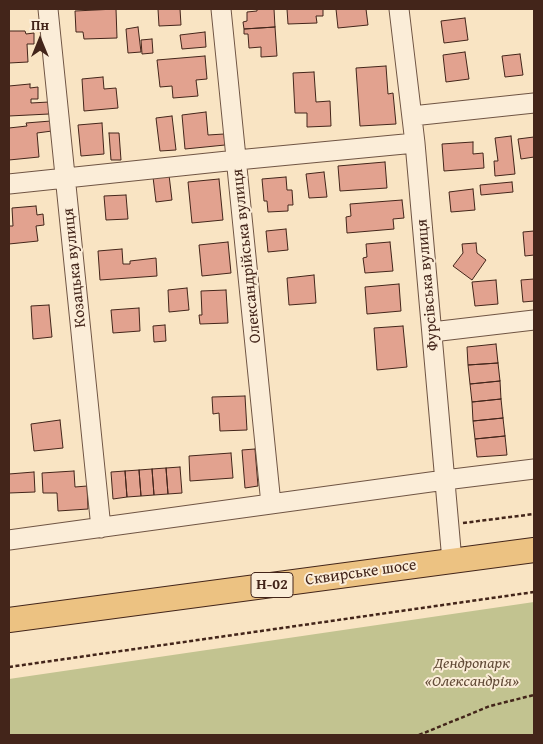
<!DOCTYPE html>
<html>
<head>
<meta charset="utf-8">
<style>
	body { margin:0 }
	#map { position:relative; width:543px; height:744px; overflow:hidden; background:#f9e4c3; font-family:"Gentium Book Plus",serif }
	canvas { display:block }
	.frame { position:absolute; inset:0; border:10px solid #43251a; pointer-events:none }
	.north { position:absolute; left:15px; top:15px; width:50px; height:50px; -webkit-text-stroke:4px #fbedd8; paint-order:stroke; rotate:0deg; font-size:14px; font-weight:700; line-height:20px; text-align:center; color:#43251a }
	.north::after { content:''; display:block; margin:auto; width:18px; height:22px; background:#43251a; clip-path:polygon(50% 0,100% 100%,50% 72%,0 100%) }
</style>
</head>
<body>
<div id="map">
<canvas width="543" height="744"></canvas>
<div class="frame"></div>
<div class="north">Пн</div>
</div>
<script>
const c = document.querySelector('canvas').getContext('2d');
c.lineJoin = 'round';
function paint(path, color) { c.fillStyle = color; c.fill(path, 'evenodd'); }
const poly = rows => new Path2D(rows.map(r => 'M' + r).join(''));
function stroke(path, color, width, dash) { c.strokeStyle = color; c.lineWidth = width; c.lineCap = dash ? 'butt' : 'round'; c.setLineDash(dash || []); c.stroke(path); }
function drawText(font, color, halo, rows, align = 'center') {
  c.font = font + ' "Gentium Book Plus",serif'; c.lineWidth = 4; c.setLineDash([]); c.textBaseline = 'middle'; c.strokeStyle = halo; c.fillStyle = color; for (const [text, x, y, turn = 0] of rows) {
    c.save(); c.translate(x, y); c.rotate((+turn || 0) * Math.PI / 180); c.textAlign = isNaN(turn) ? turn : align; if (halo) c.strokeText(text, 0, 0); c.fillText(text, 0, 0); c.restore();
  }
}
paint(poly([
	[534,602,534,735,9,735,9,679]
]), '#c2c390');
const building = poly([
	[116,9,117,38,84,39,83,32,76,32,75,11,116,9],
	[158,9,180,9,181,25,159,26,158,9],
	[257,9,274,9,275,27,244,29,243,22,247,21,247,12,257,11,257,9],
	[287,9,323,9,323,16,316,16,317,23,288,24,287,9],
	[336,9,366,9,368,25,338,28,336,9],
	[465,18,468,40,444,43,441,21,465,18],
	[138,27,141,52,128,53,126,29,138,27],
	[275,27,277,56,261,57,261,47,249,48,248,34,244,34,244,29,275,27],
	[9,31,25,31,26,34,34,33,34,44,27,44,28,62,9,63,9,31],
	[205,32,206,47,182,49,180,35,205,32],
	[152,39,153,53,142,54,141,40,152,39],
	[465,52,469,79,446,82,443,55,465,52],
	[520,54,523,75,505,77,502,56,520,54],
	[205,56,207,79,196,80,198,96,173,98,172,86,160,87,157,60,205,56],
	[386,66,388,94,393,93,396,124,360,126,356,68,386,66],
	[314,72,316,102,330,101,331,126,307,127,307,113,295,113,293,73,314,72],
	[103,77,104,89,116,88,118,108,84,111,82,79,103,77],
	[30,84,30,88,38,87,38,99,31,99,31,103,49,102,49,114,9,116,9,86,30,84],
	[206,112,208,135,224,134,225,145,185,149,182,115,206,112],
	[172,116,176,150,160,151,156,118,172,116],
	[51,121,52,131,37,133,39,157,9,160,9,128,27,126,26,123,51,121],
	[102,123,104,154,81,156,78,125,102,123],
	[109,133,119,133,121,160,111,160,109,133],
	[511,136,515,174,495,176,494,161,498,161,495,138,511,136],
	[534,137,534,157,521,159,518,139,534,137],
	[473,142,473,154,483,153,484,168,444,171,442,144,473,142],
	[385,162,387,188,340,191,338,166,385,162],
	[324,172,327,197,309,198,306,174,324,172],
	[169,175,172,200,156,202,153,177,169,175],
	[286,177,287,190,292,190,293,205,288,205,288,211,268,212,267,201,264,201,262,179,286,177],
	[219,179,223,220,192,223,188,182,219,179],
	[512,182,513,192,481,195,480,185,512,182],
	[473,189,475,210,451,212,449,192,473,189],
	[126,195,128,219,106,220,104,196,126,195],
	[402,200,404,218,393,219,394,229,347,233,346,217,351,216,350,204,402,200],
	[36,206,37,215,43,214,44,225,36,226,38,241,9,244,9,226,13,226,12,208,36,206],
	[286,229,288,250,268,252,266,231,286,229],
	[534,231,534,255,525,256,523,232,534,231],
	[228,242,231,273,202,276,199,245,228,242],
	[390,242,393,271,365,273,363,258,367,257,366,244,390,242],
	[476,243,477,253,486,260,472,280,453,266,463,253,462,244,476,243],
	[122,249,123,264,130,264,130,261,156,258,157,276,100,280,98,251,122,249],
	[314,275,316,303,289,305,287,278,314,275],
	[534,279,534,301,523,302,521,280,534,279],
	[496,280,498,304,475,306,472,282,496,280],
	[399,284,401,311,367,314,365,287,399,284],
	[187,288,189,310,169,312,168,290,187,288],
	[226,290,228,323,200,324,199,315,202,315,201,291,226,290],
	[49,305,52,337,33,339,31,306,49,305],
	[139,308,140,331,113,333,111,310,139,308],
	[165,325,166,341,154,342,153,326,165,325],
	[403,326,407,367,377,370,374,328,403,326],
	[496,344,498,363,468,365,467,347,496,344],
	[498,363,500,381,470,384,468,365,498,363],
	[500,381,501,399,472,402,470,384,500,381],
	[245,396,247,430,220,431,219,413,213,414,212,397,245,396],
	[501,399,503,418,473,421,472,402,501,399],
	[503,418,505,436,475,439,473,421,503,418],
	[60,420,63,448,34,451,31,424,60,420],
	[505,436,507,455,477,457,475,439,505,436],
	[255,449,258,486,245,488,242,450,255,449],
	[231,453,233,478,190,481,189,456,231,453],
	[180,467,182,493,168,494,166,468,180,467],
	[166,468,168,494,154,495,152,469,166,468],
	[152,469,154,495,141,496,139,470,152,469],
	[139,470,141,496,127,497,125,471,139,470],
	[74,471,75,487,87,486,88,509,58,511,57,493,43,493,42,473,74,471],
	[125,471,127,497,113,499,111,472,125,471],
	[34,472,35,492,9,493,9,474,34,472]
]);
paint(building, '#e2a28f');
stroke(building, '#43251a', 1);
const minor = poly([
	[48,9,101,528],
	[221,9,271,504],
	[399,9,415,143,452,561],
	[412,116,534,103],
	[9,184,237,160,415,143],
	[432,332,534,320],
	[9,540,445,480,534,469]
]);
const major = poly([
	[9,620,534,550]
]);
stroke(minor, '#705544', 21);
stroke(major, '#43251a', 26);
stroke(poly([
	[463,523,534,514],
	[9,667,534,592],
	[419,735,490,706,534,695]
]), '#43251a', 2.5, [4, 2.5]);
stroke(minor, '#fbedd8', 19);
stroke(major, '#ecc282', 24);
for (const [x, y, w] of [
	[272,585,42]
]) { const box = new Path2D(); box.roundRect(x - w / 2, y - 12.5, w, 25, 4); c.fillStyle = '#fbedd8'; c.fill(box); stroke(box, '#43251a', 1); }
drawText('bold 15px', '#43251a', null, [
	["Н-02",272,585]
]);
drawText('16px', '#43251a', '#fbedd8', [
	["Олександрійська вулиця",247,256,-96],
	["Козацька вулиця",75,268,-96],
	["Фурсівська вулиця",428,285,-95],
	["Сквирське шосе",361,573,-8]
]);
drawText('italic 16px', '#634c38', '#fbedd8', [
	["Дендропарк",472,664],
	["«Олександрія»",472,682]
]);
</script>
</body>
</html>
